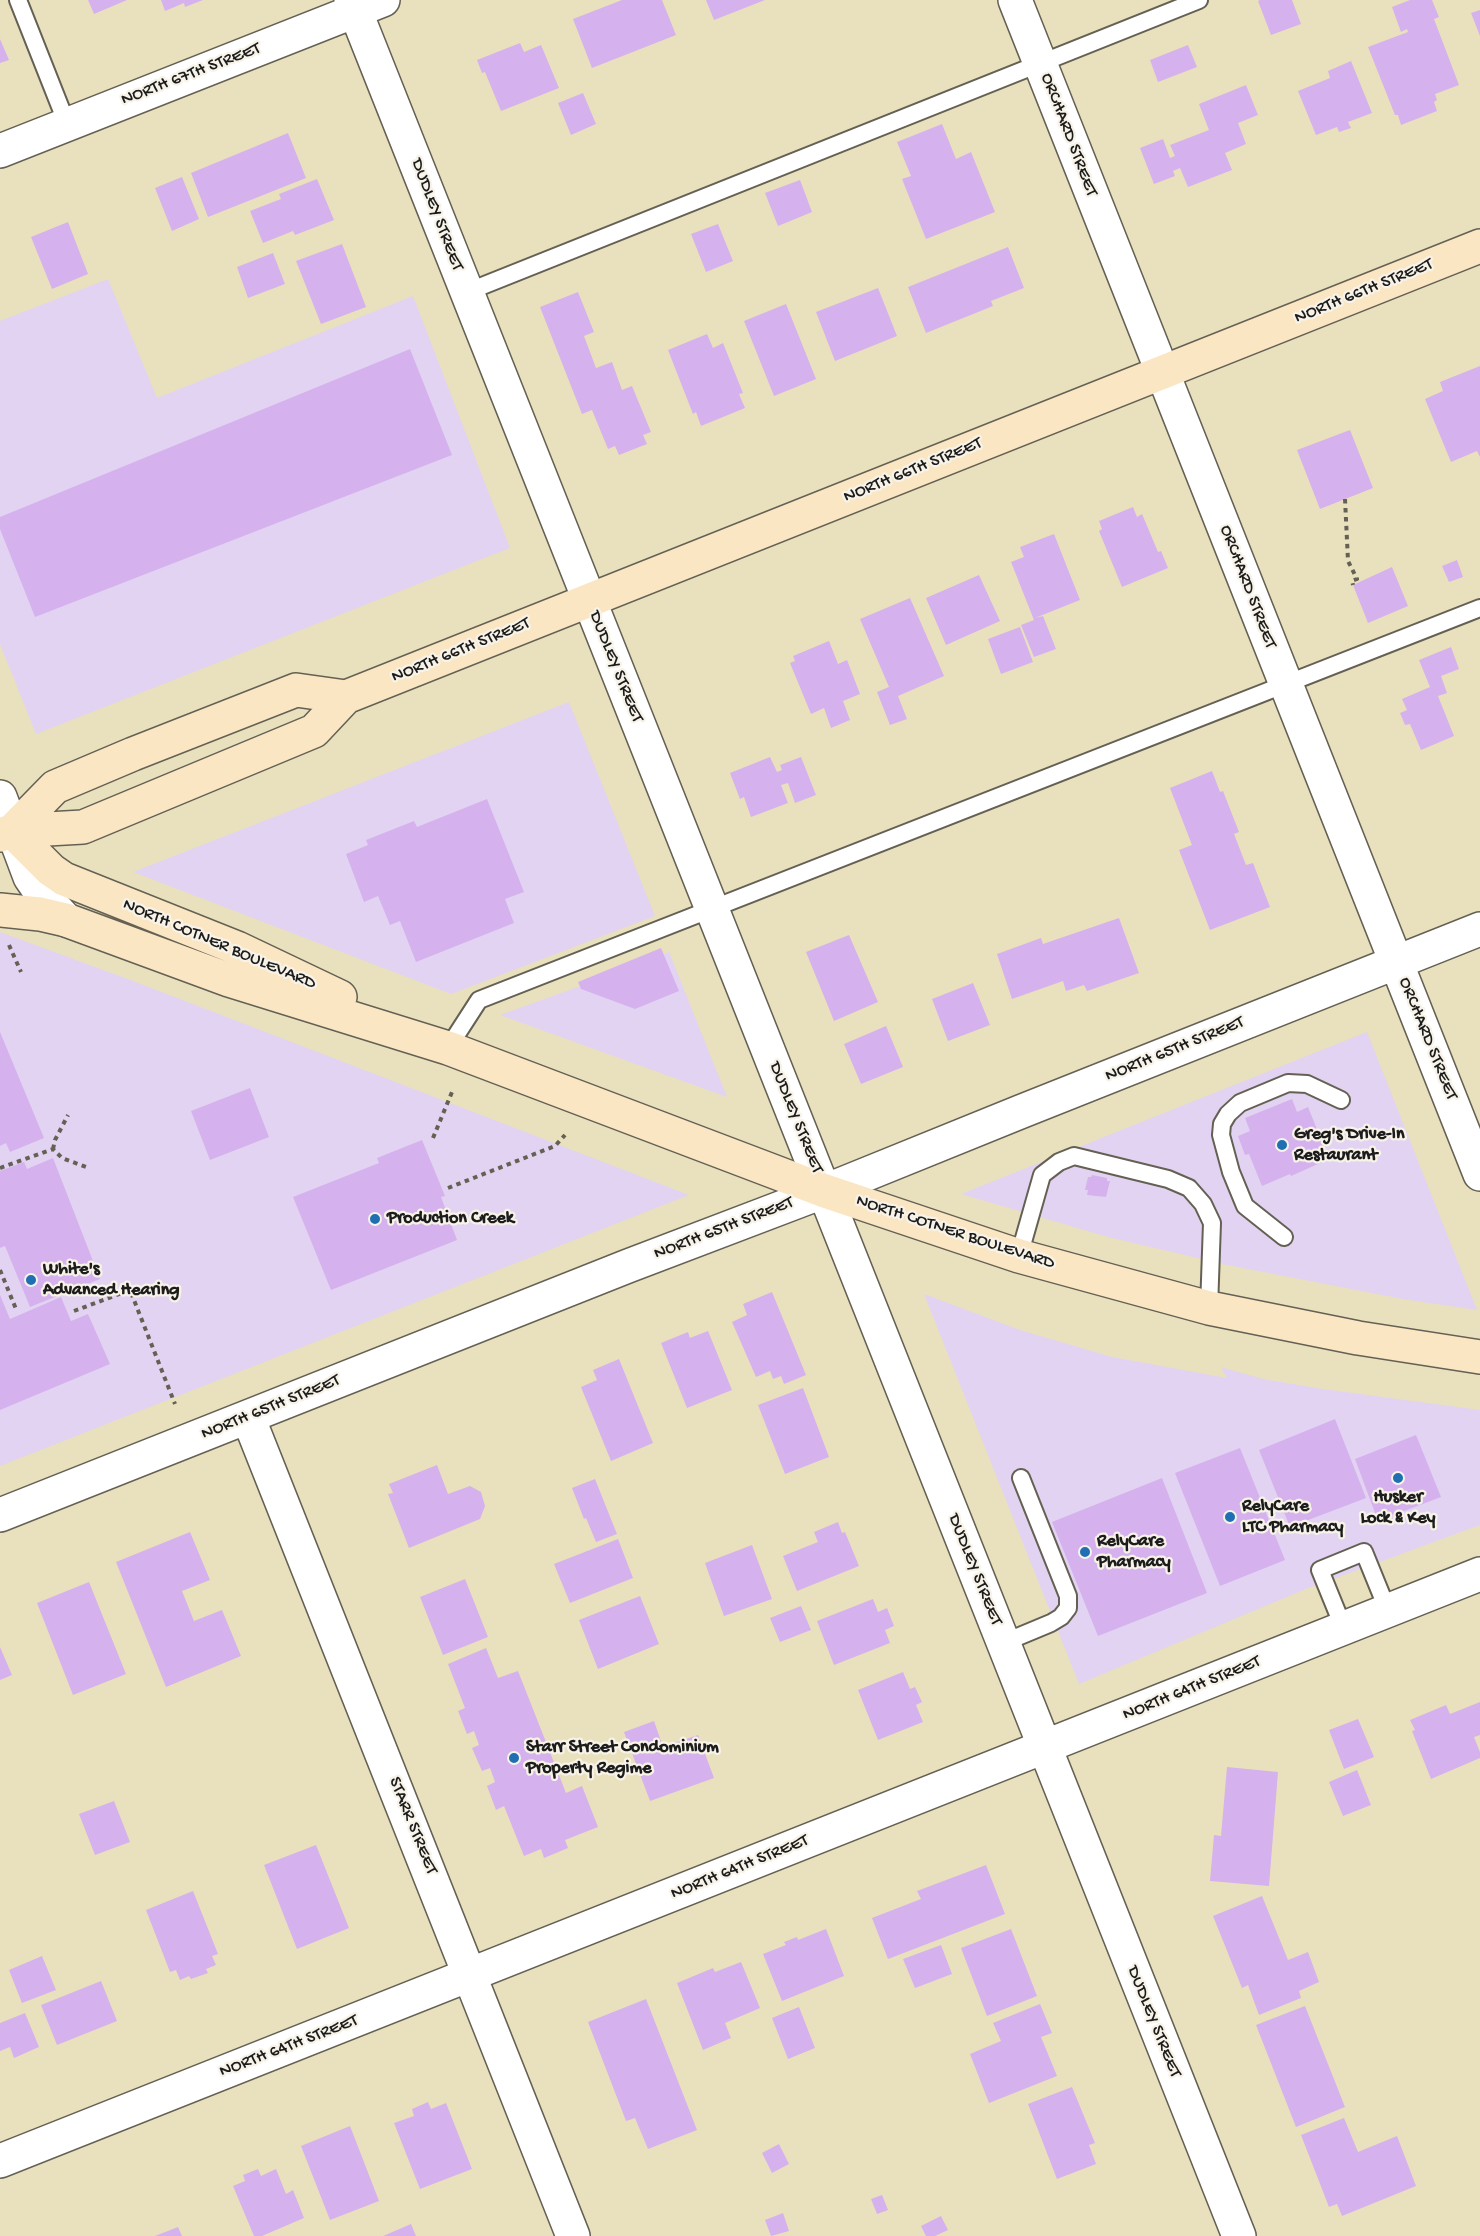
<!DOCTYPE html>
<html>
<head>
<meta charset="utf-8">
<style>
	body { margin:0 }
	canvas { display:block; background:#e9e0bd }
</style>
</head>
<body>
<canvas width="1480" height="2236"></canvas>
<script>
const c = document.querySelector('canvas').getContext('2d');
c.lineJoin = 'round';
function paint(path, color) { c.fillStyle = color; c.fill(path, 'evenodd'); }
const poly = rows => new Path2D(rows.map(r => 'M' + r).join(''));
function stroke(path, color, width, dash) { c.strokeStyle = color; c.lineWidth = width; c.lineCap = dash ? 'butt' : 'round'; c.setLineDash(dash || []); c.stroke(path); }
function drawText(font, color, halo, rows, align = 'center') {
  c.font = font + ' "Gochi Hand",sans-serif'; c.lineWidth = 4.5; c.setLineDash([]); c.textBaseline = 'middle'; c.strokeStyle = halo; c.fillStyle = color; for (const [text, x, y, turn = 0] of rows) {
    c.save(); c.translate(x, y); c.rotate((+turn || 0) * Math.PI / 180); c.textAlign = isNaN(turn) ? turn : align; if (halo) c.strokeText(text, 0, 0); c.fillText(text, 0, 0); c.restore();
  }
}
paint(poly([
	[108,279,157,398,413,296,510,548,36,734,0,644,0,321],
	[569,702,655,916,451,994,133,872],
	[0,932,133,981,689,1195,0,1466],
	[669,952,727,1097,500,1015,575,988],
	[1367,1032,1477,1310,1403,1299,1227,1265,1108,1237,961,1194],
	[924,1294,1020,1330,1112,1357,1227,1378,1221,1367,1263,1379,1323,1389,1480,1410,1480,1525,1306,1589,1079,1684]
]), '#e3d3f2');
paint(poly([
	[88,0,127,0,94,14],
	[161,0,203,0,185,7,184,3,165,11],
	[622,0,662,0,676,35,592,68,573,19],
	[706,0,765,0,714,20],
	[1260,0,1292,0,1301,24,1271,35,1258,1],
	[1410,0,1432,0,1439,17,1434,19,1459,85,1435,94,1437,100,1434,102,1437,111,1401,125,1398,115,1395,115,1368,47,1408,32,1407,29,1401,32,1392,7],
	[1480,10,1480,36,1471,13],
	[0,39,9,60,0,63],
	[520,43,524,52,541,45,559,88,501,111,485,72,482,73,477,60],
	[1188,45,1197,67,1158,82,1150,60],
	[1351,61,1372,113,1348,122,1351,128,1339,132,1337,127,1316,135,1298,91,1330,78,1328,71],
	[1246,85,1258,115,1238,123,1246,144,1225,153,1232,170,1188,187,1180,168,1173,171,1175,176,1154,184,1140,148,1163,139,1170,158,1175,156,1170,145,1209,130,1199,104],
	[583,93,596,124,571,135,558,103],
	[942,124,956,159,971,152,995,212,926,239,902,179,911,176,897,142],
	[288,133,306,178,208,217,191,173],
	[182,177,199,219,172,231,155,188],
	[317,179,334,220,295,235,293,231,263,243,250,211,281,199,279,194],
	[800,180,812,212,778,226,765,193],
	[68,222,88,274,52,289,31,237],
	[718,224,733,261,706,272,691,234],
	[342,244,366,307,321,324,296,261],
	[1008,247,1024,288,991,301,993,306,926,333,908,287],
	[273,253,285,284,248,298,237,267],
	[878,288,897,336,835,361,816,312],
	[578,292,594,332,584,336,596,368,612,362,622,390,632,386,651,432,643,435,647,444,619,455,615,446,608,449,592,410,582,414,540,307],
	[786,304,816,379,774,396,744,321],
	[707,334,713,348,723,343,743,393,739,394,745,408,701,426,696,412,693,414,668,350],
	[410,349,452,455,35,617,0,529,0,517],
	[1480,366,1480,457,1477,451,1451,462,1425,399,1443,391,1440,382],
	[1350,430,1373,488,1320,509,1297,450],
	[1133,507,1137,517,1142,514,1158,552,1161,551,1168,568,1122,587,1099,531,1102,529,1099,521],
	[1054,534,1080,600,1035,618,1043,616,1056,649,1034,657,1021,625,1034,620,1011,562,1024,557,1020,547],
	[1457,560,1463,577,1449,582,1442,566],
	[1392,567,1408,606,1368,623,1353,585],
	[979,575,1000,621,946,645,926,598],
	[910,598,944,676,898,696,907,719,890,725,877,692,889,687,860,619],
	[1020,627,1033,662,1001,674,988,639],
	[829,641,838,664,847,660,860,694,843,701,850,720,831,728,824,708,811,714,790,663,795,661,793,656],
	[1451,647,1459,669,1441,676,1447,693,1438,696,1454,736,1421,750,1410,724,1405,725,1400,713,1407,710,1402,699,1430,687,1419,660],
	[770,757,777,772,782,770,780,765,801,757,816,795,795,803,788,783,781,785,788,803,751,817,744,797,740,799,730,773],
	[1212,771,1220,792,1223,791,1239,832,1234,834,1246,865,1253,863,1270,907,1210,930,1179,850,1192,845,1170,788],
	[487,799,524,892,505,899,514,923,416,962,400,921,390,925,378,896,364,902,346,854,368,845,366,840,414,821,417,827],
	[1119,918,1139,973,1087,991,1084,985,1066,991,1063,981,1012,999,997,954,1041,938,1043,944],
	[849,935,878,1002,834,1021,806,952],
	[661,948,679,991,635,1009,581,989,578,982],
	[973,983,990,1025,948,1041,932,999],
	[886,1026,903,1067,861,1084,844,1044],
	[0,1032,44,1138,10,1152,6,1143,0,1146],
	[250,1088,269,1137,210,1160,191,1111],
	[1292,1099,1297,1112,1308,1107,1329,1159,1291,1176,1290,1174,1262,1186,1249,1154,1245,1155,1238,1136,1250,1131,1245,1118],
	[422,1140,445,1196,441,1197,457,1240,331,1290,293,1197,379,1163,377,1158],
	[53,1158,100,1279,30,1307,5,1246,0,1248,0,1171,24,1162,27,1169],
	[1092,1175,1107,1178,1107,1181,1110,1181,1106,1197,1087,1195,1088,1190,1085,1190,1088,1177,1091,1177],
	[772,1292,806,1375,784,1384,781,1376,773,1379,770,1371,756,1377,732,1322,747,1315,743,1304],
	[0,1295,10,1319,61,1297,71,1321,88,1314,110,1364,0,1410],
	[708,1331,732,1390,687,1408,661,1343,688,1332,690,1338],
	[619,1359,653,1443,611,1461,581,1387,597,1380,593,1370],
	[803,1388,829,1457,785,1474,758,1405],
	[1335,1419,1366,1498,1290,1527,1259,1450],
	[1416,1435,1441,1497,1378,1521,1355,1459],
	[1240,1448,1285,1560,1220,1586,1175,1473],
	[437,1465,448,1494,470,1486,481,1492,485,1506,480,1519,409,1548,388,1494,393,1493,389,1484],
	[1162,1478,1207,1593,1098,1636,1052,1522],
	[595,1479,617,1534,596,1542,586,1518,584,1519,572,1488],
	[838,1522,842,1533,845,1532,859,1566,797,1591,783,1556,818,1542,814,1532],
	[190,1532,210,1580,182,1591,194,1621,222,1610,241,1656,166,1687,116,1562],
	[618,1539,633,1578,570,1603,554,1564],
	[752,1545,772,1599,724,1616,705,1563],
	[465,1579,488,1637,443,1655,420,1597],
	[89,1582,126,1674,73,1695,37,1603],
	[640,1596,659,1644,598,1669,579,1620],
	[873,1599,878,1612,887,1608,894,1626,885,1630,890,1643,834,1665,817,1621],
	[801,1606,811,1630,780,1642,770,1618],
	[0,1647,12,1675,0,1680],
	[486,1648,498,1678,518,1671,566,1793,582,1786,598,1827,565,1840,568,1848,544,1858,541,1849,524,1856,504,1806,496,1810,487,1786,495,1782,490,1768,482,1771,472,1748,479,1745,474,1731,467,1734,458,1711,465,1708,448,1664],
	[903,1672,910,1689,915,1687,922,1702,916,1705,923,1722,878,1740,858,1690],
	[1480,1702,1480,1735,1474,1737,1480,1752,1480,1758,1431,1779,1412,1731,1415,1730,1410,1720,1446,1705,1450,1714],
	[1358,1719,1374,1757,1344,1769,1329,1730],
	[654,1721,663,1747,698,1735,714,1778,650,1801,624,1732],
	[1227,1767,1278,1772,1269,1886,1210,1881,1214,1835,1221,1836],
	[1357,1770,1371,1805,1343,1816,1329,1782],
	[114,1801,130,1842,95,1855,79,1814],
	[316,1845,349,1928,297,1949,264,1865],
	[986,1865,1005,1914,888,1959,872,1918,921,1899,917,1891],
	[193,1891,218,1954,212,1956,216,1965,206,1969,208,1973,191,1979,189,1976,180,1980,176,1970,170,1972,146,1910],
	[1262,1896,1288,1960,1308,1952,1319,1982,1299,1991,1301,1998,1259,2015,1248,1985,1242,1988,1213,1916],
	[826,1929,844,1976,782,2001,763,1954,786,1945,784,1942,797,1937,798,1940],
	[1011,1929,1037,1996,987,2016,961,1948],
	[941,1945,952,1974,915,1988,903,1959],
	[42,1956,56,1990,22,2003,9,1970],
	[741,1962,760,2008,725,2023,731,2038,703,2050,677,1983,713,1968,715,1972],
	[101,1981,117,2021,57,2045,41,2005],
	[646,1999,697,2130,648,2149,635,2118,626,2121,588,2022],
	[1040,2004,1052,2033,1041,2037,1057,2076,989,2103,970,2054,1001,2041,993,2023],
	[1305,2006,1345,2107,1296,2127,1256,2025],
	[799,2007,815,2048,788,2059,772,2018],
	[25,2013,39,2047,14,2058,10,2047,0,2051,0,2023],
	[1072,2087,1095,2143,1089,2145,1096,2164,1057,2179,1028,2104],
	[428,2102,431,2109,446,2103,472,2169,420,2189,394,2123,414,2116,412,2109],
	[1344,2118,1358,2152,1397,2136,1416,2186,1342,2216,1337,2204,1329,2207,1301,2135],
	[350,2126,379,2201,330,2220,301,2146],
	[779,2144,789,2164,772,2173,762,2153],
	[258,2169,261,2176,276,2169,286,2194,293,2190,304,2218,262,2236,254,2236,233,2186,245,2181,243,2175],
	[882,2195,888,2210,877,2214,871,2199],
	[783,2213,789,2231,771,2236,765,2220],
	[941,2216,948,2230,935,2236,926,2236,921,2226],
	[411,2224,416,2236,383,2236],
	[178,2227,182,2236,155,2236]
]), '#d5b2ed');
const service = poly([
	[18,0,67,124],
	[467,292,1199,0],
	[448,1048,479,1000,1480,608],
	[1284,1237,1245,1206,1231,1172,1221,1135,1222,1124,1228,1114,1240,1103,1288,1083,1307,1084,1341,1100],
	[1019,1256,1042,1175,1059,1162,1074,1156,1168,1179,1189,1188,1203,1204,1212,1223,1209,1308],
	[1344,1629,1320,1570,1364,1552,1388,1611],
	[1003,1643,1051,1623,1061,1617,1068,1608,1068,1596,1021,1478]
]);
const minor = poly([
	[351,0,1239,2236],
	[1015,0,1480,1174],
	[0,151,383,0],
	[0,797,30,877,41,893,66,920],
	[248,1417,573,2236],
	[0,1515,628,1266,825,1191,1020,1112,1480,929],
	[0,2161,1480,1574]
]);
const secondary = poly([
	[12,831,51,870,64,879,237,948,340,997],
	[12,831,55,787,133,754,296,690,346,697],
	[0,835,12,831,83,827,314,731,346,697,1480,246],
	[0,910,40,914,66,920,229,980,448,1048,825,1191,1019,1256,1209,1308,1358,1338,1480,1357]
]);
stroke(service, '#646154', 20);
stroke(minor, '#646154', 36);
stroke(secondary, '#646154', 36);
stroke(poly([
	[1345,499,1348,561,1357,579,1352,581,1353,585],
	[9,945,21,972],
	[433,1138,452,1092],
	[53,1149,55,1140,68,1115],
	[0,1168,53,1149,62,1158,86,1167],
	[448,1188,555,1146,565,1135],
	[0,1270,16,1309],
	[74,1311,130,1290,175,1404]
]), '#646154', 4, [4.5, 4.5]);
stroke(service, '#fff', 16);
stroke(minor, '#fff', 33);
stroke(secondary, '#fbe6c4', 33);
for (const [x, y, r, color] of [
	[1282,1145,6,"#1f6fb2"],
	[375,1219,6,"#1f6fb2"],
	[31,1280,6,"#1f6fb2"],
	[1398,1478,6,"#1f6fb2"],
	[1230,1517,6,"#1f6fb2"],
	[1085,1552,6,"#1f6fb2"],
	[514,1758,6,"#1f6fb2"]
]) { const dot = new Path2D(); dot.arc(x, y, r, 0, 2 * Math.PI); c.fillStyle = color; c.fill(dot); stroke(dot, '#f7f3e8', 2); }
drawText('18px', '#1c1c1c', '#f7f3e8', [
	["NORTH 67TH STREET",191,75,-21],
	["ORCHARD STREET",1068,135,69],
	["DUDLEY STREET",436,215,69],
	["NORTH 66TH STREET",1364,292,-22],
	["NORTH 66TH STREET",913,471,-22],
	["ORCHARD STREET",1247,587,69],
	["NORTH 66TH STREET",461,651,-22],
	["DUDLEY STREET",615,667,68],
	["NORTH COTNER BOULEVARD",219,945,23],
	["ORCHARD STREET",1427,1039,68],
	["NORTH 65TH STREET",1175,1050,-22],
	["DUDLEY STREET",795,1118,68],
	["NORTH 65TH STREET",724,1229,-21],
	["NORTH COTNER BOULEVARD",955,1233,18],
	["NORTH 65TH STREET",271,1408,-22],
	["DUDLEY STREET",974,1570,68],
	["NORTH 64TH STREET",1192,1689,-22],
	["STARR STREET",412,1826,68],
	["NORTH 64TH STREET",740,1868,-22],
	["DUDLEY STREET",1153,2022,68],
	["NORTH 64TH STREET",289,2047,-21]
]);
drawText('bold 18px', '#1c1c1c', '#f7f3e8', [
	["Greg's Drive-In",1294,1135],
	["Restaurant",1294,1156],
	["Production Creek",387,1219],
	["White's",43,1270],
	["Advanced Hearing",43,1291],
	["Husker",1398,1498,"center"],
	["Lock & Key",1398,1519,"center"],
	["RelyCare",1242,1507],
	["LTC Pharmacy",1242,1528],
	["RelyCare",1097,1542],
	["Pharmacy",1097,1563],
	["Starr Street Condominium",526,1748],
	["Property Regime",526,1769]
], 'left');
</script>
</body>
</html>
